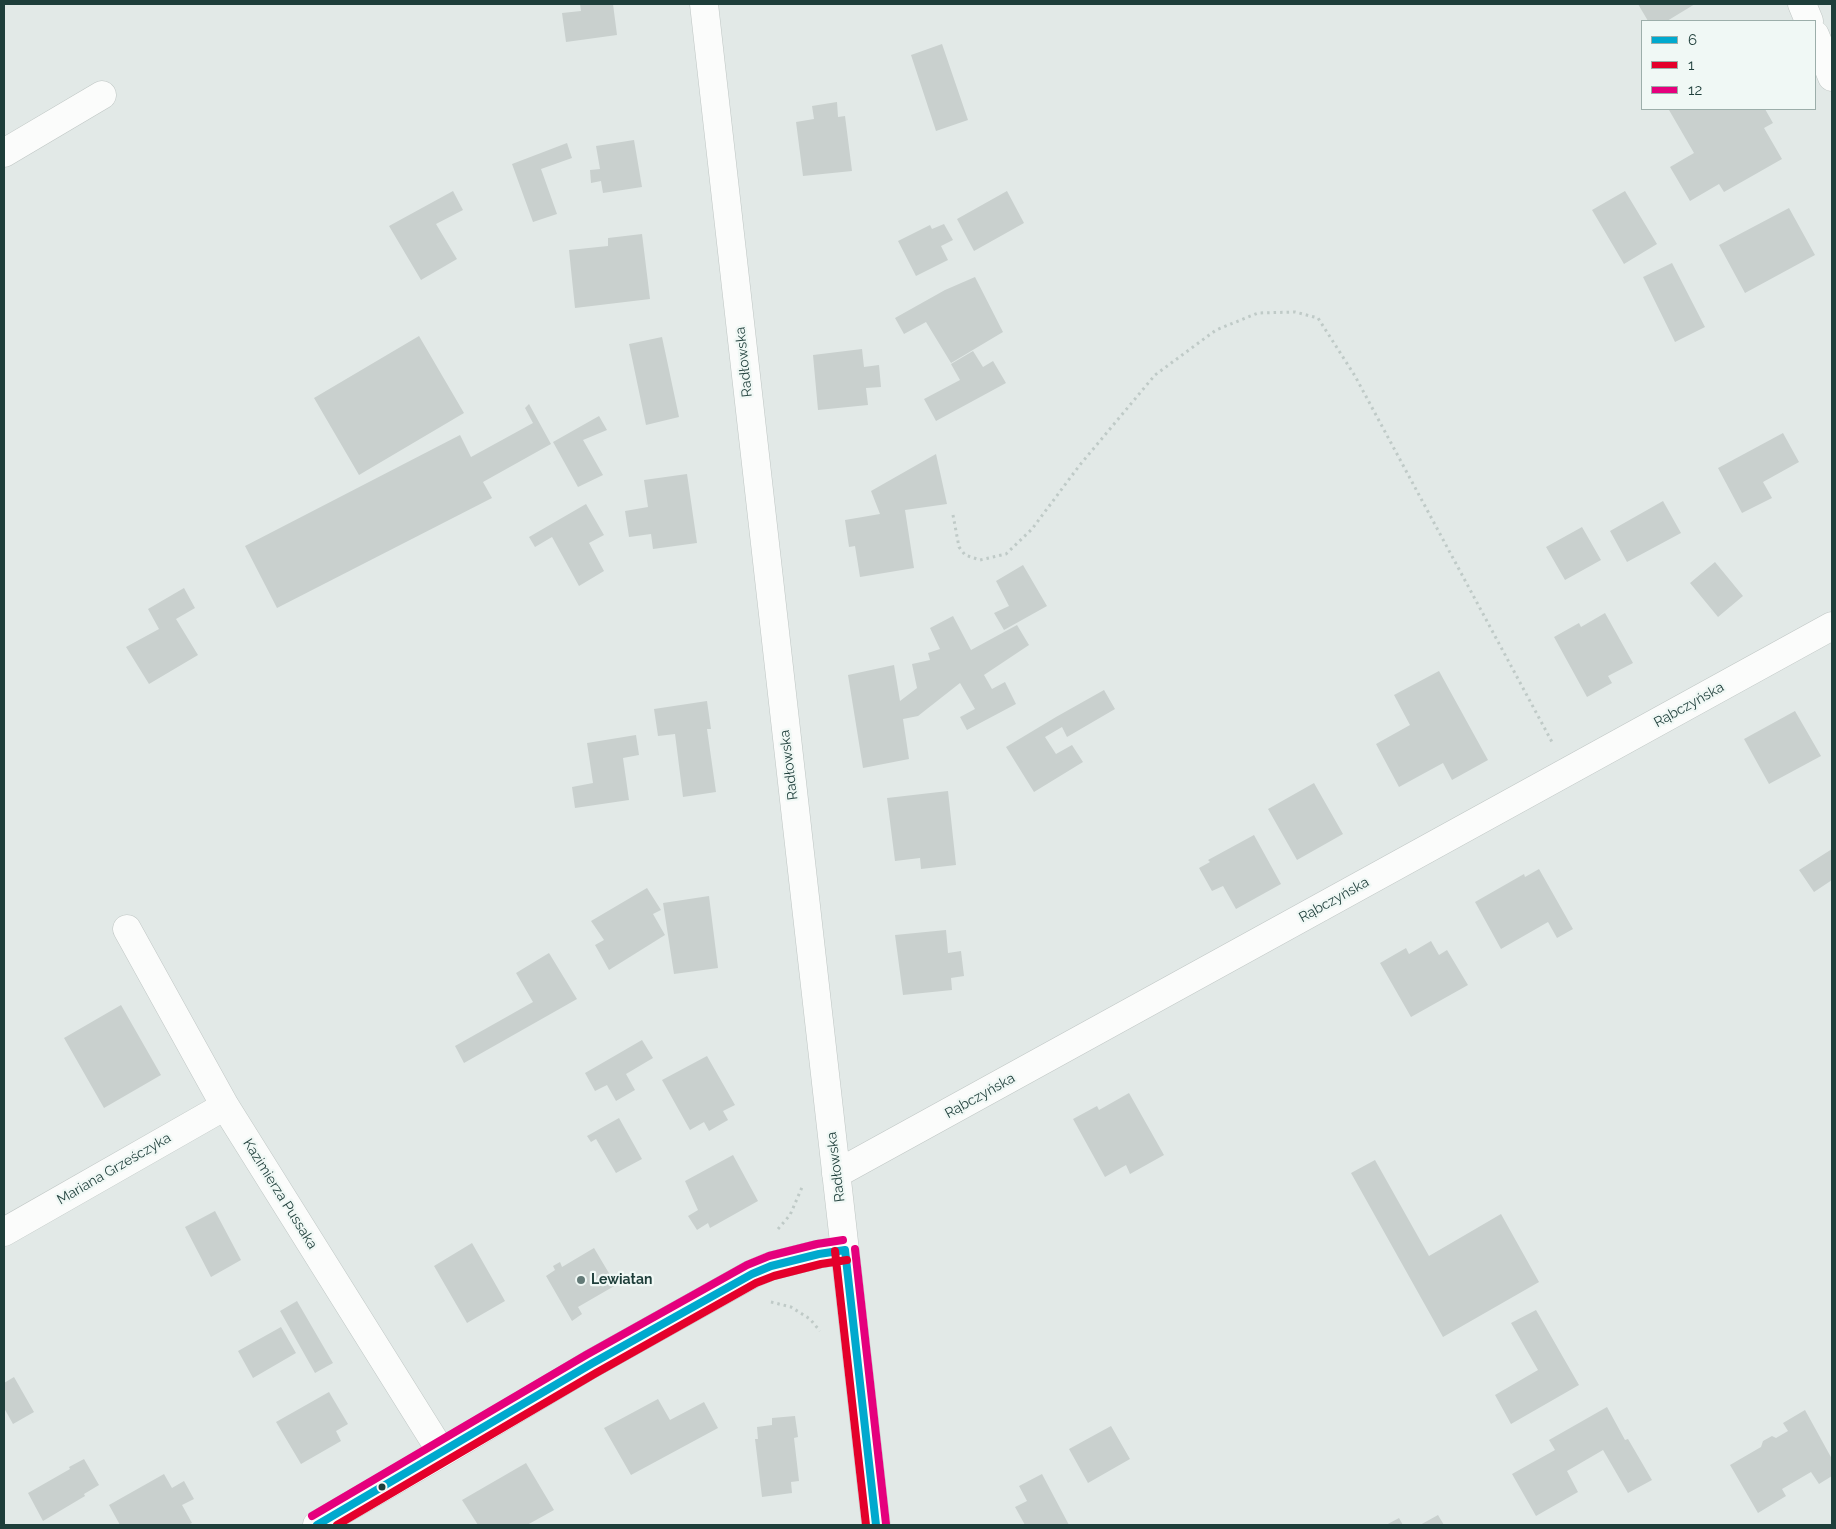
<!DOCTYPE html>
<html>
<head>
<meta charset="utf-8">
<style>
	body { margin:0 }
	#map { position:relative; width:1836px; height:1529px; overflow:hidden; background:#e2e9e7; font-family:Raleway,sans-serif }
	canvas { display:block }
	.frame { position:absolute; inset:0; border:5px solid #1e3e3a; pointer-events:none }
	.legend { position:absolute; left:1641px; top:20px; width:175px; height:90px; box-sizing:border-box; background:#f0f8f5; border:1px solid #9caeaa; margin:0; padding:6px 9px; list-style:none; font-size:15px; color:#1e3e3a }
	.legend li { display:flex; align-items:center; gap:10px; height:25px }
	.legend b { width:25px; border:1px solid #9caeaa }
</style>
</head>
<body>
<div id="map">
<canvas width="1836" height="1529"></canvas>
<div class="frame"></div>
<ul class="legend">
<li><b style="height:6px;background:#00a9ce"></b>6</li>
<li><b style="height:6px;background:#e4002b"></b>1</li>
<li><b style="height:6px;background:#e5007d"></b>12</li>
</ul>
</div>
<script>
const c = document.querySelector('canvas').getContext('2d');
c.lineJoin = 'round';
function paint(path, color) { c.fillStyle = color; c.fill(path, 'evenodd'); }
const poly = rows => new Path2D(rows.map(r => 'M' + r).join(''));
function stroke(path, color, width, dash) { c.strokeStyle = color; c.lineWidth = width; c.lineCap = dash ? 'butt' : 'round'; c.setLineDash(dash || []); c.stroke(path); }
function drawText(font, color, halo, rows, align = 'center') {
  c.font = font + ' Raleway,sans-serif'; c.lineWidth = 4.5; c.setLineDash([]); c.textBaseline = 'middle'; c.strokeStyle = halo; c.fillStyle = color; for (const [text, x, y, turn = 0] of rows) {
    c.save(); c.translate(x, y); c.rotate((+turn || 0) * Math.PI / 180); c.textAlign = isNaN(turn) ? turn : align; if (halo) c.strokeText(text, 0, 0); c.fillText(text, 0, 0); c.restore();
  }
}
paint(poly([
	[580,4,613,4,617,35,566,42,562,13,581,11],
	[1638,4,1695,4,1667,21,1648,21],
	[942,44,968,120,936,131,911,55],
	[837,102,838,117,845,116,852,171,803,176,796,122,814,119,812,106],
	[1671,109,1765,109,1773,123,1764,128,1782,159,1724,192,1719,184,1690,201,1670,167,1694,153,1669,110],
	[634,140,642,187,603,193,601,181,591,183,590,170,600,169,596,146],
	[567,143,572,158,541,169,557,214,533,222,512,164],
	[453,191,463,210,436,224,457,259,421,280,389,226],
	[1007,191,1024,223,974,251,957,219],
	[1625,191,1657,244,1624,264,1592,210],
	[1789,208,1815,255,1745,293,1719,245],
	[944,224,953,240,941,246,948,260,916,276,898,241,930,225,932,229],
	[642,234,650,299,575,308,569,250,608,246,608,238],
	[1672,263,1705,327,1675,342,1643,277],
	[975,277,1003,332,951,363,926,322,904,334,895,318,945,290],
	[419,336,464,413,359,475,314,398],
	[662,337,679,417,646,425,629,344],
	[862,349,864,367,879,365,881,387,866,388,868,405,818,410,813,355],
	[973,351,983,367,993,361,1006,383,936,421,924,399,960,380,951,364],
	[529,404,551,444,483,482,492,498,277,608,245,546,460,435,471,457,533,423,525,408],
	[599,416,607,430,583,440,603,475,578,487,553,442],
	[1783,433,1799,462,1763,482,1772,498,1742,513,1718,468],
	[936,454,947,504,905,510,914,568,860,577,855,546,849,547,845,520,880,514,871,491],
	[687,474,697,543,653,549,651,534,629,537,625,511,648,507,644,480],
	[1663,501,1681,533,1627,562,1610,531],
	[586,504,604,535,589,543,604,571,579,586,552,537,535,547,529,537],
	[1582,527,1601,560,1565,580,1546,547],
	[1715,562,1743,596,1718,617,1690,583],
	[1023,565,1047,606,1004,630,994,613,1009,606,996,581],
	[184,588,195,608,176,619,198,655,149,684,126,647,159,629,148,609],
	[1605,613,1633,663,1608,676,1612,683,1587,697,1554,637,1579,623,1581,627],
	[953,616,971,650,1017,625,1029,645,984,675,992,689,1005,682,1016,704,967,730,960,717,975,709,960,683,918,716,903,719,909,759,863,768,848,675,894,665,900,701,917,688,912,664,930,660,928,653,940,649,930,628],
	[1439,671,1488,760,1452,780,1443,763,1399,787,1376,744,1410,725,1394,695],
	[1104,690,1115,709,1067,737,1062,727,1045,737,1056,754,1072,745,1083,762,1034,792,1006,747,1056,717],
	[707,701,711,729,707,729,716,792,683,797,675,734,658,736,654,709],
	[1795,711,1821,756,1769,784,1744,739],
	[636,735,639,755,623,758,629,800,575,808,572,787,593,783,587,743],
	[1314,783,1343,834,1297,860,1268,809],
	[948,791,956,865,921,869,920,858,895,861,887,798],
	[1254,835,1281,884,1236,909,1223,886,1212,891,1199,868,1210,862,1208,860],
	[1832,849,1832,880,1814,892,1799,870],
	[1539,869,1573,929,1557,938,1548,922,1501,949,1475,902,1524,874,1525,877],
	[647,888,661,910,653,914,665,935,609,970,595,945,604,940,591,921],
	[709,896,718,968,674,974,663,903],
	[946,930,948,953,961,951,964,976,951,978,952,990,903,995,895,935],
	[1431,941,1439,955,1447,950,1468,985,1411,1017,1380,963,1406,948,1409,954],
	[549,953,577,999,464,1063,455,1046,533,1002,516,973],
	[121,1005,161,1075,104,1108,64,1038],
	[642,1040,653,1058,626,1074,635,1090,616,1101,607,1085,595,1091,585,1073],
	[707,1056,735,1105,723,1111,728,1120,709,1131,704,1122,690,1130,662,1080],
	[1129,1093,1164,1155,1130,1174,1126,1165,1105,1177,1073,1119,1097,1106,1099,1110],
	[619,1118,642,1159,616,1173,596,1139,591,1142,587,1136],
	[733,1155,758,1201,710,1228,708,1223,697,1230,688,1216,698,1210,685,1181],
	[1375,1160,1429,1256,1501,1214,1539,1282,1443,1337,1351,1173],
	[215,1211,241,1260,211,1277,185,1227],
	[472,1243,505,1301,467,1323,434,1266],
	[594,1248,616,1285,578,1307,582,1314,572,1321,546,1276,555,1270,553,1266,560,1262,562,1267],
	[297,1301,333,1363,315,1373,280,1311],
	[1536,1310,1579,1385,1511,1424,1495,1395,1538,1370,1511,1323],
	[281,1327,296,1353,253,1378,238,1351],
	[14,1377,34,1412,13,1424,4,1408,4,1383],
	[329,1392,348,1424,336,1431,341,1441,301,1464,276,1422],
	[658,1399,670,1420,704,1402,718,1428,631,1475,604,1428],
	[1607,1407,1625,1440,1628,1439,1652,1480,1628,1493,1603,1450,1567,1471,1578,1492,1536,1516,1512,1474,1555,1450,1549,1440],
	[1805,1410,1832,1459,1832,1476,1819,1484,1811,1472,1782,1489,1786,1496,1758,1513,1730,1465,1761,1447,1763,1441,1772,1436,1776,1438,1788,1431,1783,1423],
	[795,1416,798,1437,794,1438,799,1481,791,1482,792,1493,762,1497,755,1439,758,1439,757,1427,772,1425,772,1418],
	[1111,1426,1130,1459,1088,1483,1069,1449],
	[84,1459,99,1485,84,1494,85,1496,43,1521,28,1493,70,1469,69,1467],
	[526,1463,554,1510,527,1525,478,1525,462,1500],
	[164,1474,172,1488,184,1481,194,1499,182,1505,192,1523,188,1525,120,1525,109,1505],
	[1042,1474,1069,1525,1025,1525,1015,1507,1027,1501,1019,1486],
	[1438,1515,1444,1525,1420,1525],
	[1399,1518,1403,1525,1386,1525]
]), '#c9d0ce');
const minor = poly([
	[704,4,876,1525],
	[1802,4,1809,21],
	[1815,35,1832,77],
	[4,153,102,95],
	[127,929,225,1106,442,1453],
	[836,1174,1832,626],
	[4,1232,225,1106],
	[317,1525,442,1453,591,1364,752,1274,771,1266,819,1254,845,1250]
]);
stroke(minor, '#bfc6c4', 29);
stroke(poly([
	[953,515,959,547,965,555,980,560,1006,554,1032,529,1079,466,1155,375,1216,330,1258,313,1295,312,1318,318,1355,376,1552,742],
	[778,1229,790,1215,803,1185],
	[771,1302,791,1307,810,1319,820,1331]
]), '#bfcac7', 3, [2.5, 4]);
stroke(minor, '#fbfcfb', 28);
stroke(poly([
	[845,1250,876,1525],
	[317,1525,591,1364,752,1274,771,1266,819,1254,845,1250]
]), '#00a9ce', 8);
stroke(poly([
	[835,1251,866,1525],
	[337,1525,596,1373,756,1283,774,1276,821,1264,847,1260]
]), '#e4002b', 8);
stroke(poly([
	[855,1249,886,1524],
	[312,1516,586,1355,747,1265,769,1256,817,1244,843,1240]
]), '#e5007d', 8);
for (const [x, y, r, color] of [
	[581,1280,5,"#637a77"],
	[382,1487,4.5,"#1e3e3a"]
]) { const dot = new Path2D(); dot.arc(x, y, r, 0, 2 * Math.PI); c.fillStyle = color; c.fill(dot); stroke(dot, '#f0f8f5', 2); }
drawText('14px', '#1e3e3a', '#f0f8f5', [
	["Radłowska",744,362,-96],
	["Rąbczyńska",1689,705,-29],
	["Radłowska",789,765,-97],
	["Rąbczyńska",1334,900,-29],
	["Rąbczyńska",980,1096,-29],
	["Radłowska",836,1167,-97],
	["Mariana Grześczyka",114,1169,-30],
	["Kazimierza Pussaka",280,1194,58]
]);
drawText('bold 14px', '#1e3e3a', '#f0f8f5', [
	["Lewiatan",591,1280]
], 'left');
</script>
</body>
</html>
